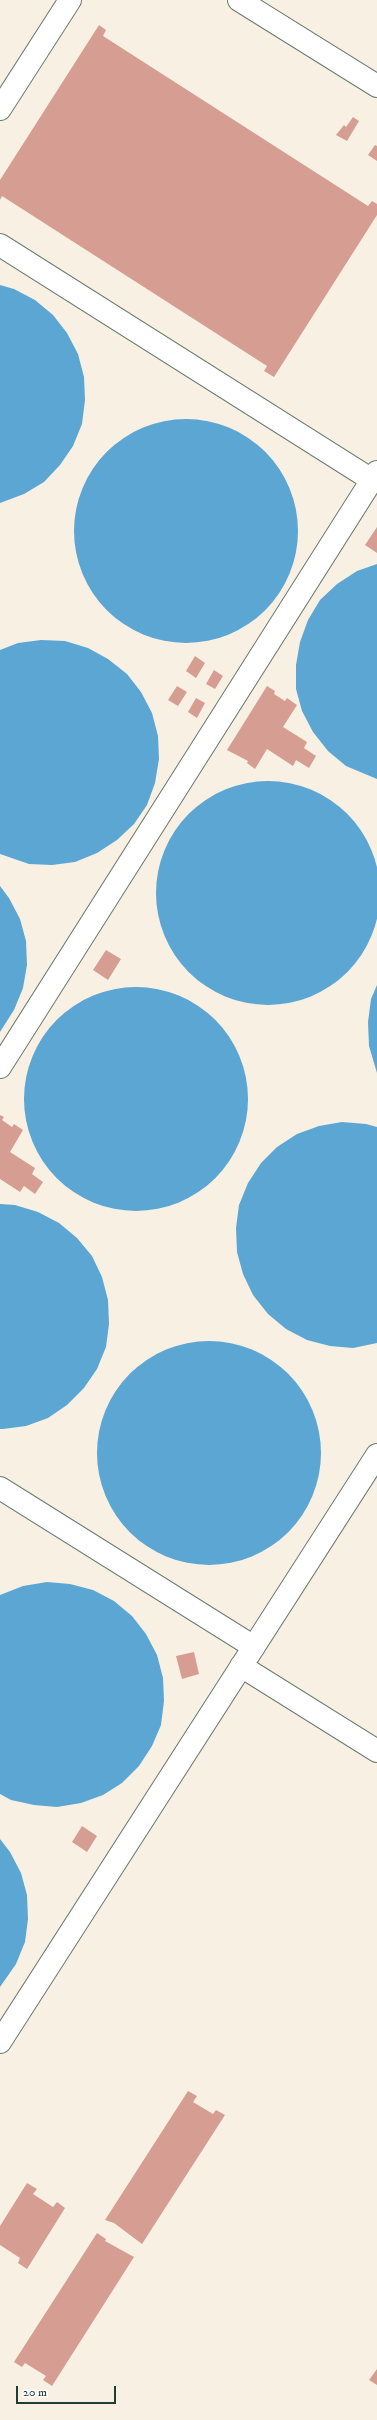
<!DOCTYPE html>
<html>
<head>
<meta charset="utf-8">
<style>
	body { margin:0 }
	#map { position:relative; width:377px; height:2420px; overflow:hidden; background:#f8f0e2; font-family:"IM FELL DW Pica",serif }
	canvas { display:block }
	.scale { position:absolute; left:16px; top:2386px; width:100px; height:18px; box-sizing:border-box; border:2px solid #1f3d34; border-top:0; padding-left:5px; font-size:12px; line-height:14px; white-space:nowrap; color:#1f3d34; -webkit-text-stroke:3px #fff; paint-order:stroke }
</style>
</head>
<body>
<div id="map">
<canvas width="377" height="2420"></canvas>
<div class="scale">20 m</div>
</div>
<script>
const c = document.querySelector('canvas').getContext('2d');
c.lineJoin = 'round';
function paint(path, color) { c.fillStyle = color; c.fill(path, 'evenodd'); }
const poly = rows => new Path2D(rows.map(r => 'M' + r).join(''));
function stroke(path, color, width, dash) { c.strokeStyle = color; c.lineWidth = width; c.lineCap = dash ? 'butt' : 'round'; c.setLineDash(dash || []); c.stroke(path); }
paint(poly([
	[0,285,14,289,35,300,53,315,67,333,78,354,84,377,85,400,82,424,73,446,60,465,44,482,24,494,0,503],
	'74 531a112 112 0 1 1 224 0a112 112 0 1 1-224 0Z',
	[377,564,377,779,346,766,328,751,313,732,302,711,296,689,296,665,300,642,308,620,320,600,337,584,357,571],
	[41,640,65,641,88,648,108,659,127,674,141,692,152,713,158,736,159,759,155,783,147,805,134,824,117,840,97,853,75,862,52,865,29,864,0,854,0,650,18,643],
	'156 893a112 112 0 1 1 224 0a112 112 0 1 1-224 0Z',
	[0,886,9,898,20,919,26,941,27,965,23,988,14,1010,0,1032],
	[377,985,377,1073,369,1046,368,1022,371,999],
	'24 1099a112 112 0 1 1 224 0a112 112 0 1 1-224 0Z',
	[342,1122,366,1124,377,1127,377,1343,353,1348,330,1346,307,1340,286,1329,268,1314,253,1295,243,1274,237,1252,236,1228,239,1205,248,1183,261,1163,277,1147,297,1134,319,1126],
	[0,1204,15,1205,38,1212,59,1223,77,1238,92,1256,102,1277,108,1300,109,1324,106,1347,97,1369,84,1388,67,1405,48,1418,26,1426,3,1429,0,1429],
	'97 1453a112 112 0 1 1 224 0a112 112 0 1 1-224 0Z',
	[47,1582,70,1584,93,1590,114,1601,132,1616,146,1634,157,1655,163,1678,164,1701,161,1725,152,1746,139,1766,122,1783,103,1795,81,1803,57,1807,34,1805,11,1800,0,1794,0,1595,23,1586],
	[0,1839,10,1852,21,1873,27,1895,28,1919,25,1942,16,1964,0,1987]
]), '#5ca6d3');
paint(poly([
	[99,25,106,30,103,36,368,206,372,201,377,204,377,215,274,377,264,371,267,366,2,196,0,200,0,180],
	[353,117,359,121,347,141,336,135,344,125,346,127],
	[375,145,377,146,377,161,368,155],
	[377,527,377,553,365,545],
	[195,656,205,663,196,678,186,671],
	[214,670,223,676,215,689,206,684],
	[177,686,187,692,178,706,168,700],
	[267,686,275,691,274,694,285,701,287,698,297,705,283,727,307,742,304,748,316,756,309,768,296,760,293,766,267,749,255,769,247,763,248,761,227,750],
	[196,698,205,703,197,718,188,712],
	[106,950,121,959,108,980,93,970],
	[0,1115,4,1117,2,1120,12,1127,14,1124,23,1130,10,1152,35,1168,32,1174,43,1182,35,1194,24,1186,20,1192,0,1179],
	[194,1652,199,1674,182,1679,176,1656],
	[82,1826,97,1836,87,1852,72,1842],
	[188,2091,197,2096,193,2102,213,2114,216,2110,225,2115,142,2244,114,2223,105,2220],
	[27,2183,37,2189,33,2194,53,2207,57,2202,65,2208,27,2269,18,2263,20,2258,0,2245,0,2226],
	[97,2233,106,2239,105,2241,134,2257,52,2386,43,2380,46,2376,25,2363,22,2367,14,2362],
	[377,2369,377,2385,369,2380]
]), '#d69e93');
const minor = poly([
	[239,0,377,86],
	[0,109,70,0],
	[0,245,372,480],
	[0,1067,377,472],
	[0,1488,254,1647],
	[241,1666,377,1751],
	[0,2042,377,1455]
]);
stroke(minor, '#6b7c71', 24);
stroke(minor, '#fff', 22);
</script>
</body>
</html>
